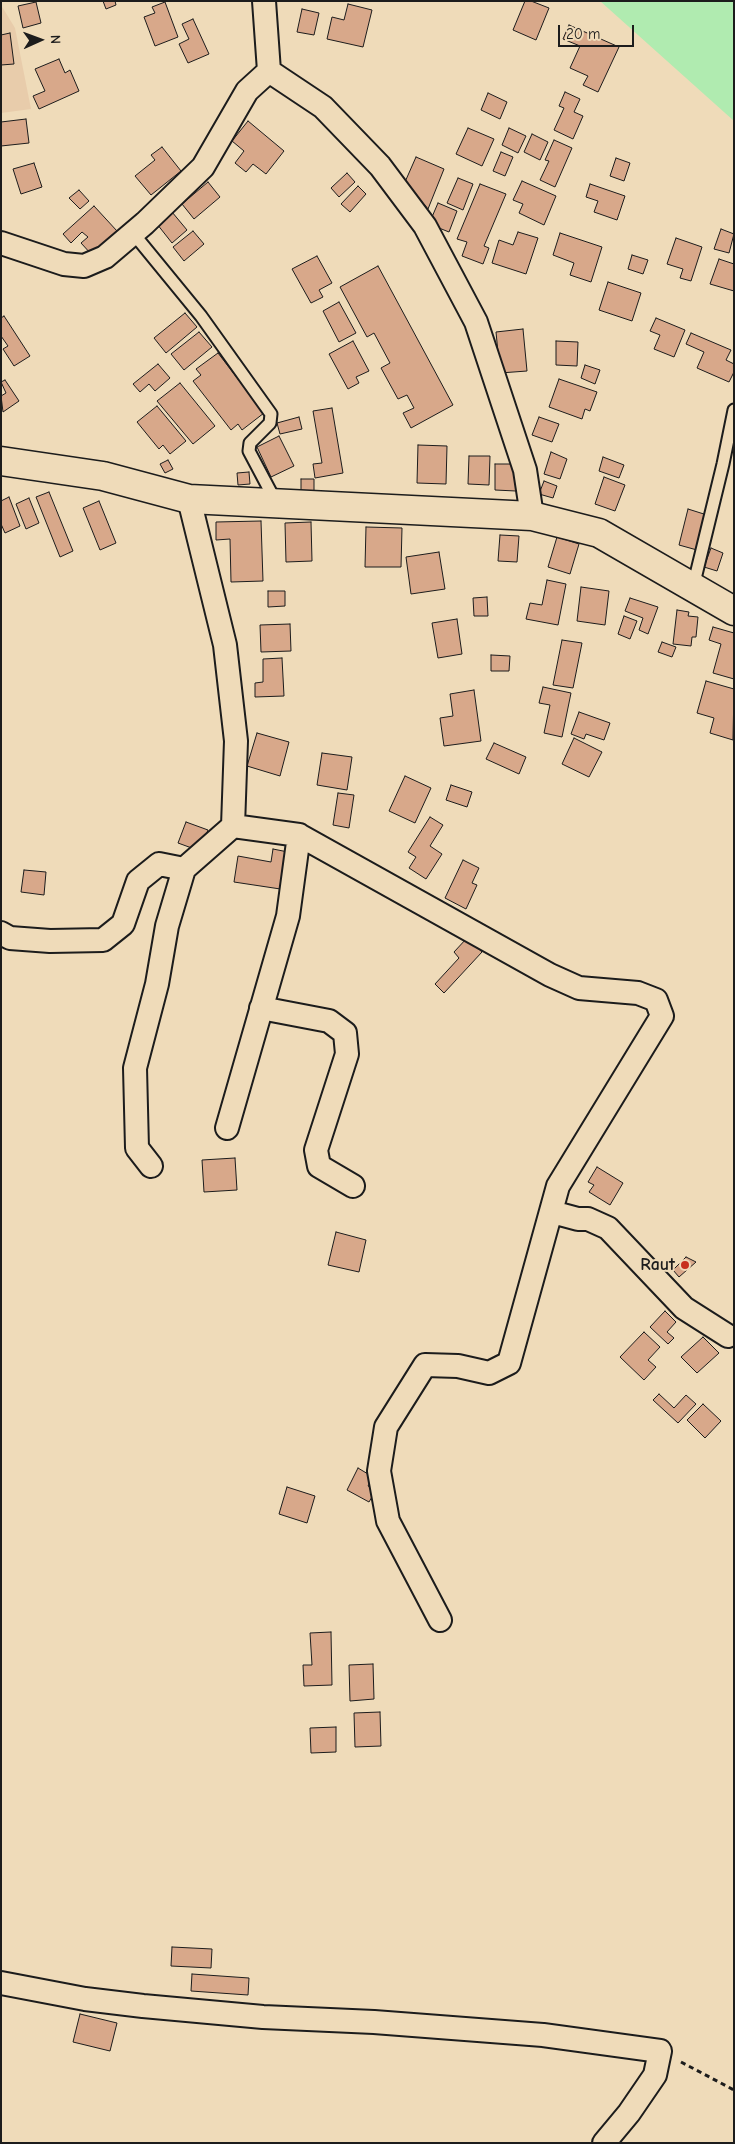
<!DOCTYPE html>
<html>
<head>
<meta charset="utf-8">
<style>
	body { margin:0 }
	#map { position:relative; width:735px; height:2144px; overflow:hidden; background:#efdbb9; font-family:"Comic Neue",sans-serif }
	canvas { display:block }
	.frame { position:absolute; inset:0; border:2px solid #1c1c1c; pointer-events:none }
	.north { position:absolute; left:15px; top:15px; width:50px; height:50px; -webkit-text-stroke:4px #efdbb9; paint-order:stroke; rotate:88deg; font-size:14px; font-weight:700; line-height:20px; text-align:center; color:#1c1c1c }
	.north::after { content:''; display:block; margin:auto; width:18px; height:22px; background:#1c1c1c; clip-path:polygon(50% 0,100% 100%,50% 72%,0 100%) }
	.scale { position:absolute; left:558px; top:25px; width:76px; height:22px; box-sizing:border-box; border:2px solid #1c1c1c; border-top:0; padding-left:6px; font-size:15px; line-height:18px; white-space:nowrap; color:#1c1c1c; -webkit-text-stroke:4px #efdbb9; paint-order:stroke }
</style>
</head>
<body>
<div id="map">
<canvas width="735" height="2144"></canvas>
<div class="frame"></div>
<div class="north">N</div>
<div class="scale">20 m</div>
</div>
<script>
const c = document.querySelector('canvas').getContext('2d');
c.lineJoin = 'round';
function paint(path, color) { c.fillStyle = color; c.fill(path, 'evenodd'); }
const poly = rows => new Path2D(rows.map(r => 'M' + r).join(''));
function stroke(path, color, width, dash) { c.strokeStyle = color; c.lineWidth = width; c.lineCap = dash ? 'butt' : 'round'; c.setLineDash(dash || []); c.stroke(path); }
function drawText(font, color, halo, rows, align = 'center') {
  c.font = font + ' "Comic Neue",sans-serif'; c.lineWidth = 4; c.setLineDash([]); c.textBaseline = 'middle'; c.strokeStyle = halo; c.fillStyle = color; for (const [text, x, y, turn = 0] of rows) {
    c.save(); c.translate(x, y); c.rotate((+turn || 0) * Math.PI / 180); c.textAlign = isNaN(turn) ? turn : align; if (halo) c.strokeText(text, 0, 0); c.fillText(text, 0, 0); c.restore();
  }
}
paint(poly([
	[1,5,15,28,31,109,1,113]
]), '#e8ccab');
paint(poly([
	[600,1,734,1,734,121]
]), '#b0ebb0');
const building = poly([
	[103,1,115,1,116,5,106,9,103,1],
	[525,1,531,1,549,8,536,40,513,30,525,1],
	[36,2,41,23,23,28,18,6,36,2],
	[165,2,178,37,155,46,144,17,155,13,152,7,165,2],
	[348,4,372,10,363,47,327,39,332,17,344,20,348,4],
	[302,9,319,13,314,35,297,32,302,9],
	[193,19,209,54,188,63,179,44,189,39,182,24,193,19],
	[569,25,619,47,598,92,583,85,588,76,570,68,580,46,563,39,569,25],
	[10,33,14,64,1,65,1,35,10,33],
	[59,59,65,73,70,70,79,91,39,109,33,96,45,91,35,69,59,59],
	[565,92,580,99,574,112,583,116,573,139,554,130,564,108,559,106,565,92],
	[488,93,507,102,500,119,481,110,488,93],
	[26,119,29,143,1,146,1,122,26,119],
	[248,121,284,151,266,174,253,164,246,172,235,163,244,151,232,141,248,121],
	[468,128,494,139,482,166,456,154,468,128],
	[509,128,526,136,518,153,502,145,509,128],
	[532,134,548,142,540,160,524,152,532,134],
	[554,140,572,148,555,187,540,180,549,161,545,160,554,140],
	[162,147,181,171,151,195,135,176,155,160,151,155,162,147],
	[501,152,513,157,505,176,493,171,501,152],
	[416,157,444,169,428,209,405,182,416,157],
	[616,158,630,163,624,181,610,176,616,158],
	[34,163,42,187,21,194,13,169,34,163],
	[347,173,355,182,339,197,331,188,347,173],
	[458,178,473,184,463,210,447,203,458,178],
	[522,181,556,196,544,225,519,213,523,204,513,200,522,181],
	[208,182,220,197,194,219,182,204,208,182],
	[480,184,506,194,484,246,489,248,483,264,462,256,467,242,457,239,480,184],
	[590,184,625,196,617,220,594,212,598,201,586,197,590,184],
	[358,186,366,194,350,212,341,204,358,186],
	[79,190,89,201,80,209,69,198,79,190],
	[438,203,457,211,449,232,429,224,438,203],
	[94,206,117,231,92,255,81,243,88,237,82,232,71,243,63,234,94,206],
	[172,212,187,230,172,243,157,224,172,212],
	[721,229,734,234,729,253,714,249,721,229],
	[193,231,204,244,184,261,173,247,193,231],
	[518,232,538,238,526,274,492,263,499,240,513,245,518,232],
	[560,233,602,247,591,282,570,275,574,263,553,255,560,233],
	[676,238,702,247,691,281,680,278,683,269,667,264,676,238],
	[632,255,648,260,643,274,628,269,632,255],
	[317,256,332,283,319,290,323,297,311,303,292,269,317,256],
	[719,259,734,264,734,291,710,284,719,259],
	[378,266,453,405,411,428,403,413,414,408,407,395,398,399,381,368,390,363,374,333,367,337,340,287,378,266],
	[608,282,641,293,632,321,599,310,608,282],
	[339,302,356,333,339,342,323,311,339,302],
	[185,313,197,327,166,353,154,338,185,313],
	[4,316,30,356,14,366,3,349,8,346,1,336,1,318,4,316],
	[656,318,685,330,674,357,654,349,660,335,650,331,656,318],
	[523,329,527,371,500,373,496,332,523,329],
	[199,332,212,347,184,370,171,354,199,332],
	[691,333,731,350,726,360,734,364,734,372,729,382,697,368,704,352,686,344,691,333],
	[353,341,369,371,356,377,359,383,348,389,329,354,353,341],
	[556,341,578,342,577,366,556,365,556,341],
	[218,353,264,413,242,430,238,424,231,430,193,381,201,375,196,369,218,353],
	[158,364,170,378,155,391,149,384,140,392,133,384,158,364],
	[585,365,600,370,595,384,581,378,585,365],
	[559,379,597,392,590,411,585,409,582,419,549,407,559,379],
	[5,380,19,401,3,412,1,396,6,393,1,382,5,380],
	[180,383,215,426,193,444,157,401,180,383],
	[157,406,186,441,170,454,163,445,159,449,137,422,157,406],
	[332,408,343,473,315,478,313,464,322,463,313,411,332,408],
	[299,417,302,429,280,434,277,423,299,417],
	[539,417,559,424,552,442,532,435,539,417],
	[279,436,294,466,271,477,257,447,279,436],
	[418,445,447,446,446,484,417,483,418,445],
	[551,452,567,459,560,479,544,474,551,452],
	[469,456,490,456,489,485,468,484,469,456],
	[603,457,624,465,619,478,599,471,603,457],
	[168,460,173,469,165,473,160,464,168,460],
	[495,464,516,464,516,491,495,490,495,464],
	[249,472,250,484,238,485,237,473,249,472],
	[604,477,625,485,615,511,595,504,604,477],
	[301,479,314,479,314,491,301,491,301,479],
	[544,481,557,486,553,498,539,494,544,481],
	[49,492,73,551,60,557,36,497,49,492],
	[9,497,20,526,5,533,1,524,1,501,9,497],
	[29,498,39,523,26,529,16,504,29,498],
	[99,501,116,543,100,550,83,508,99,501],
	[688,509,707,515,697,550,679,545,688,509],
	[261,521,263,581,231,582,230,539,216,540,216,522,261,521],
	[311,522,312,561,286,562,285,523,311,522],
	[366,527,402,528,401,567,365,567,366,527],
	[500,535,519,536,517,562,498,561,500,535],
	[557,537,579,544,570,574,548,567,557,537],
	[711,548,723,553,717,571,704,567,711,548],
	[439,552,445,589,411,594,406,557,439,552],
	[547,580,566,584,558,625,526,619,530,603,542,605,547,580],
	[581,587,609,591,605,625,577,621,581,587],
	[268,591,285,591,285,606,268,607,268,591],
	[487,597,488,616,474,616,473,598,487,597],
	[630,598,658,607,648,634,639,630,643,618,625,611,630,598],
	[677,610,689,612,688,616,698,617,696,637,692,637,691,646,673,644,677,610],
	[624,616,637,621,630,639,618,634,624,616],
	[457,619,462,654,438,658,432,623,457,619],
	[290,624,291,651,261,652,260,625,290,624],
	[713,627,734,633,734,679,713,673,721,644,709,640,713,627],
	[562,640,582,643,573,688,553,685,562,640],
	[662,642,676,647,672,657,658,652,662,642],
	[491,655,510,656,509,671,491,671,491,655],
	[282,658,284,696,255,697,255,683,263,682,263,659,282,658],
	[706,681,734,689,733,740,710,733,714,718,697,713,706,681],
	[543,687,571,693,562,737,544,733,550,705,539,703,543,687],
	[474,690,481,741,444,746,440,718,453,716,450,694,474,690],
	[579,712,610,723,604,740,586,734,584,739,571,734,579,712],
	[257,733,289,742,280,776,247,766,257,733],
	[574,738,602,752,589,777,562,764,574,738],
	[494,743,526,757,519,774,486,759,494,743],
	[322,753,352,757,347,790,317,785,322,753],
	[405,776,431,788,415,823,389,811,405,776],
	[451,785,472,792,467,807,446,800,451,785],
	[338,793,354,795,349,828,333,825,338,793],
	[430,817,443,825,430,846,442,854,426,879,409,868,416,857,408,852,430,817],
	[186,822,208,830,200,851,178,843,186,822],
	[273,849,293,853,287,890,234,882,238,856,271,862,273,849],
	[463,860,479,868,472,883,477,885,466,909,445,898,463,860],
	[24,870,46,872,44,895,21,892,24,870],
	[467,938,482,952,444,993,435,984,459,958,454,952,467,938],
	[235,1158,237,1190,204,1192,202,1160,235,1158],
	[597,1167,623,1183,610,1205,589,1192,594,1185,588,1182,597,1167],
	[336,1232,366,1240,359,1272,328,1265,336,1232],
	[686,1257,696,1262,679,1277,673,1270,686,1257],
	[665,1311,676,1322,667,1332,674,1338,668,1344,650,1327,665,1311],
	[644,1332,660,1347,648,1360,656,1367,644,1380,620,1357,644,1332],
	[703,1337,719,1353,697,1373,681,1357,703,1337],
	[659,1394,674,1408,686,1395,696,1404,678,1423,653,1400,659,1394],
	[703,1404,721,1421,705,1438,687,1420,703,1404],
	[358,1468,373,1477,368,1486,376,1490,369,1502,347,1490,358,1468],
	[287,1487,315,1496,307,1523,279,1514,287,1487],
	[331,1632,332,1685,304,1686,303,1665,312,1665,310,1633,331,1632],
	[373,1664,374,1699,350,1701,349,1665,373,1664],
	[380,1712,381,1746,355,1747,354,1713,380,1712],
	[336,1727,336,1752,311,1753,310,1728,336,1727],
	[172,1947,212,1949,211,1968,171,1966,172,1947],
	[192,1974,249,1978,248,1995,191,1991,192,1974],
	[80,2014,117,2023,110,2051,73,2042,80,2014]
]);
paint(building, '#d8a88a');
stroke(building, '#1c1c1c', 1);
const lane = poly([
	[133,233,201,316,271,414,270,423,250,443,249,451,276,502],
	[693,587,723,464,734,410]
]);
const street = poly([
	[269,71,323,107,380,166,425,226,476,322,525,470,532,516],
	[1,243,64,264,84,266,105,257,145,223,203,167,247,91,269,71,264,1],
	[233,826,299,835,550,975,579,988,638,993,656,1000,662,1016,558,1186,509,1363,489,1373,458,1366,425,1365,386,1427,379,1471,388,1521,440,1620],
	[1,933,10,938,50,941,103,940,123,924,138,881,159,864,184,869,233,826,236,741,225,645,189,499],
	[261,1008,329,1021,345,1033,347,1054,316,1150,319,1166,353,1186],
	[227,1128,288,916,299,835],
	[151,1166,137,1148,135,1068,157,984,167,926,184,869],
	[552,1212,578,1219,588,1219,608,1228,684,1308,728,1336],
	[1,1983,85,1999,143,2006,263,2017,374,2022,543,2035,660,2051,655,2075,629,2113,604,2143]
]);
const secondary = poly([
	[1,461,103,476,189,499,532,516,599,533,734,611]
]);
stroke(lane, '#1c1c1c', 15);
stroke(street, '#1c1c1c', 26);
stroke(secondary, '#1c1c1c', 31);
stroke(poly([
	[681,2062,734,2090]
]), '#1c1c1c', 3, [5, 4]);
stroke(lane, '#efdbb9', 11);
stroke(street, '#efdbb9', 22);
stroke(secondary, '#efdbb9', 28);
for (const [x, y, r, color] of [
	[685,1265,5,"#c8321e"]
]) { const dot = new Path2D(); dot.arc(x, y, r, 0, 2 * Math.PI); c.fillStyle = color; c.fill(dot); stroke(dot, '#efdbb9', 2); }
drawText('bold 18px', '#1c1c1c', '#efdbb9', [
	["Raut",675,1265]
], 'right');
</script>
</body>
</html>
